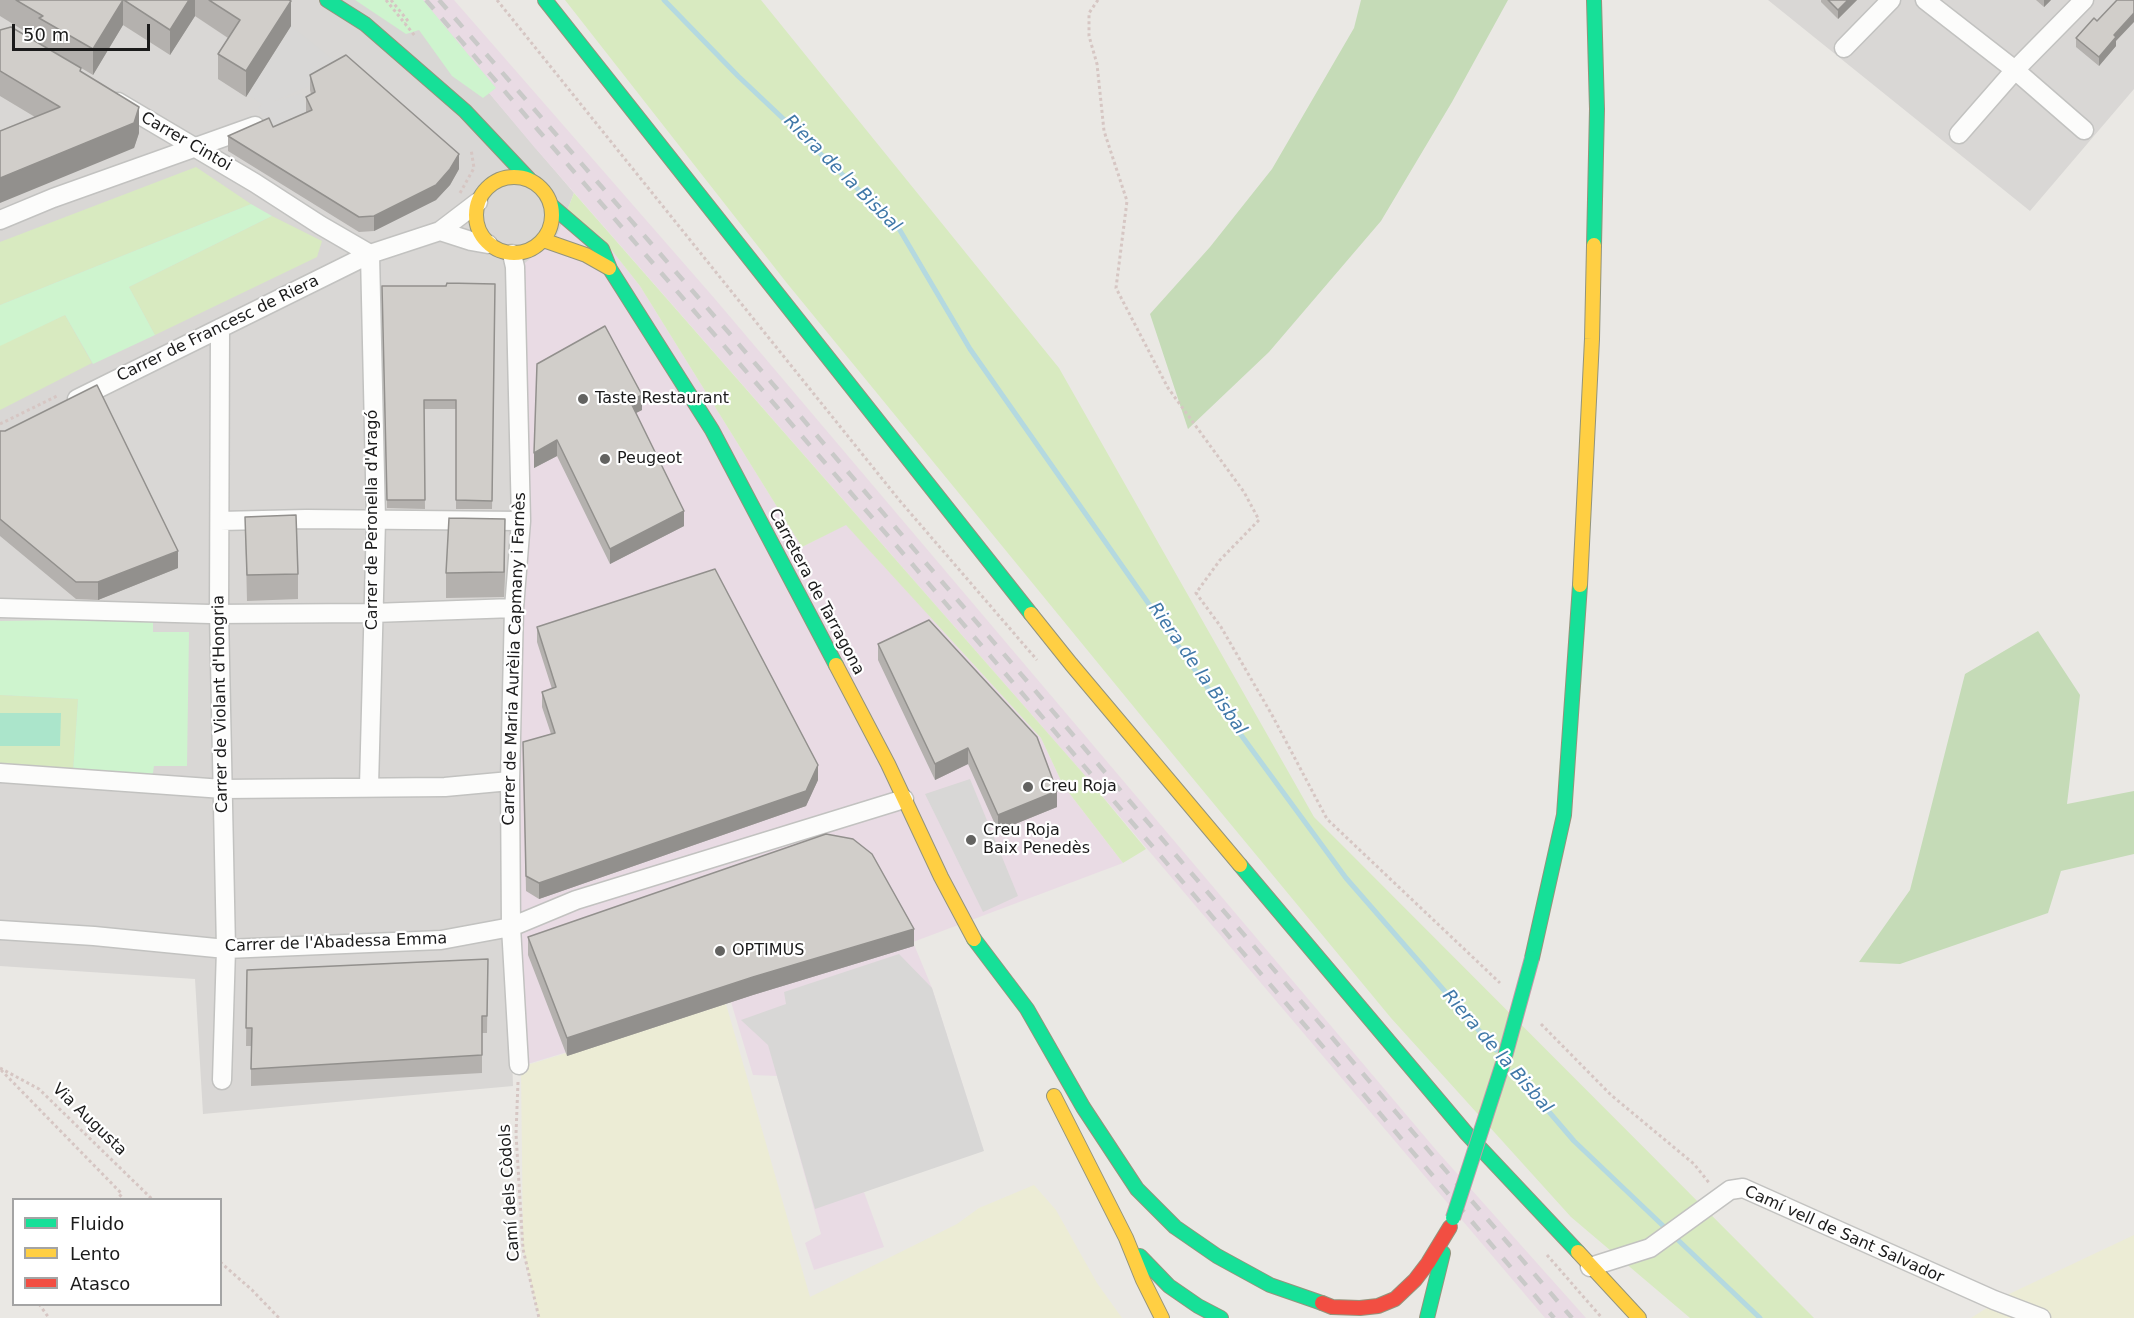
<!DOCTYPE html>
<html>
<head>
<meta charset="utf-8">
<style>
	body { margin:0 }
	#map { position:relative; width:2134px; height:1318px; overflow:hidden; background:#eae8e4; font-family:"DejaVu Sans",sans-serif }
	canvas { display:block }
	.legend { position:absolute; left:12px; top:1198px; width:210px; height:108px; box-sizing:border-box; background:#fff; border:2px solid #a4a4a4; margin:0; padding:8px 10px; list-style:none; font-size:18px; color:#1b1b1b }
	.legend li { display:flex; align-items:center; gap:12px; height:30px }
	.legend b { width:30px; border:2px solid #a4a4a4 }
	.scale { position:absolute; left:12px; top:24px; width:138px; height:27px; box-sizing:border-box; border:3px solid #1b1b1b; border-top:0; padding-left:8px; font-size:18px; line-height:21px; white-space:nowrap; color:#1b1b1b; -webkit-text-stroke:4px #fff; paint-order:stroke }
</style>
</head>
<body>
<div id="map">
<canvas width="2134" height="1318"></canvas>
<ul class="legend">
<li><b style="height:8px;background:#16e098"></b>Fluido</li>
<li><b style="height:8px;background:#ffcf43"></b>Lento</li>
<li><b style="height:8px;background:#f24e42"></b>Atasco</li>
</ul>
<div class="scale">50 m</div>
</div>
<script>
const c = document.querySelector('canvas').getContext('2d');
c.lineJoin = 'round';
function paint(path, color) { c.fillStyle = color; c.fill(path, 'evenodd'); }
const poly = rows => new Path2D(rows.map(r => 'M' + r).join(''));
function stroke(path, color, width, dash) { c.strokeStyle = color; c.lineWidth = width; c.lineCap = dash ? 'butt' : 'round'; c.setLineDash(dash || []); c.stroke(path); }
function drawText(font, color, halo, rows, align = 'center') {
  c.font = font + ' "DejaVu Sans",sans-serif'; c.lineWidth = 4.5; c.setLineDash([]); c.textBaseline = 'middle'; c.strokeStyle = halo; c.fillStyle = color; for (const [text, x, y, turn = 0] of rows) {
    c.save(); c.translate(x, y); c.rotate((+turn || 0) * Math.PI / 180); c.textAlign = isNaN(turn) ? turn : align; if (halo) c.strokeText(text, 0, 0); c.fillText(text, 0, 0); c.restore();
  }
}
paint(poly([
	[0,0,411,0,574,193,557,236,506,863,513,1086,203,1114,195,979,0,966],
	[1768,0,2134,0,2134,89,2030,211]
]), '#d9d7d5');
paint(poly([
	[411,0,454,0,715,299,1437,1151,1586,1318,1545,1318,1082,772,535,148],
	[567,211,602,238,640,286,802,547,846,524,1041,738,1063,785,1123,863,913,942,932,988,983,1149,864,1192,884,1247,814,1270,805,1243,821,1234,777,1076,753,1075,731,1002,531,1063,512,1065,508,578,518,282,525,263,557,236]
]), '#e9dbe4');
paint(poly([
	[726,1004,810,1297,957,1224,979,1208,1034,1185,1056,1210,1097,1283,1122,1318,539,1318,523,1249,521,1067],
	[2134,1235,2134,1318,1971,1318,2007,1295]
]), '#ececd5');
paint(poly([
	[565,0,761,0,1059,368,1314,817,1814,1318,1690,1318,1571,1217,1391,1018,1147,723,786,282],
	[196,167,251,204,0,305,0,242],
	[574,193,1082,772,1146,849,1123,863,1063,785,1041,738,846,525,802,547,640,286,602,238,567,211],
	[272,216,322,241,317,257,155,335,129,287],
	[65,315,92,363,0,410,0,345],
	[0,695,78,699,73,771,0,764]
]), '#d8eac0');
paint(poly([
	[1361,0,1508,0,1452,102,1381,221,1269,352,1188,429,1150,314,1210,247,1272,169,1354,28],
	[2038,631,2080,695,2067,804,2134,791,2134,854,2061,871,2048,913,1900,964,1859,962,1910,890,1965,674]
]), '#c5dbb7');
paint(poly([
	[355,0,423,0,496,88,483,98,452,76,419,30,406,34],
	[251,204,272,216,129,287,155,335,93,364,65,315,0,346,0,305],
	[153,619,153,632,189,632,187,766,154,766,152,779,73,771,78,699,0,695,0,621]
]), '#cef4ce');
paint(poly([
	[0,713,61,713,60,746,0,746]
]), '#abe5cb');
paint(poly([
	[291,26,346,70,272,102,302,93,311,126,274,139,258,107,263,105,247,94],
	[970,779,1018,896,983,912,925,794],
	[899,954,932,988,984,1151,815,1209,768,1045,741,1020,786,1004,784,992]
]), '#d8d7d6');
stroke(poly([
	[664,0,738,76,898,227,970,349,1233,724,1346,878,1496,1050],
	[1514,1071,1574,1141,1760,1318]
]), '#b4d9e0', 5);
const street = poly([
	[1925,0,2015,70,2084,130],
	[1844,48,1891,0],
	[118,102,255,183,320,225,370,254,376,520,369,786],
	[1959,134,2015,70,2084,0],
	[0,220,53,198,255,126],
	[440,231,471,241,488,244],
	[512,254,515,267,521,521,514,608,510,781,511,927,519,1065],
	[220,328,219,613,226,949,222,1080],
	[77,399,370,254,440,231,478,202],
	[220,521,306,519,521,521],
	[0,608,210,614,373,613,514,608],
	[0,773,223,789,445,787,510,781],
	[0,930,94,936,226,949,441,940,511,927,576,900,904,799],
	[1590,1267,1650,1248,1730,1190,1743,1188,1994,1300,2041,1318]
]);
const fast = poly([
	[327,0,365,24,465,111,529,179],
	[545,0,1031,614],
	[1594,0,1597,109,1594,245],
	[552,206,602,249,610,269,712,430,836,665],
	[1240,865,1467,1134,1578,1252],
	[974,939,1027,1009,1083,1107,1137,1189,1175,1227,1217,1256,1270,1285,1322,1303],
	[1532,958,1564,815,1580,585],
	[1140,1256,1169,1286,1198,1306,1221,1318],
	[1427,1318,1443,1253]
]);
const slow = poly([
	'476 215a38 38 0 1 1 76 0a38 38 0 1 1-76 0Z',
	[543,240,586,255,609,268],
	[1580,585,1592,339,1594,245],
	[1031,614,1071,664,1240,865],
	[836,665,888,764,941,877,974,939],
	[1054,1096,1126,1238,1143,1280,1162,1318],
	[1578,1252,1639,1318]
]);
const jam = poly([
	[1322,1303,1332,1307,1360,1308,1378,1306,1395,1299,1415,1280,1428,1263,1450,1227]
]);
stroke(street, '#c2c2c0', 21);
stroke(fast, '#93947c', 16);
stroke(slow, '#93947c', 16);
stroke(jam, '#93947c', 16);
stroke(poly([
	[386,0,415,36],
	[391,0,408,21,405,24],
	[497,0,900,501,1037,660],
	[1098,0,1089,13,1089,36,1097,64,1104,131,1127,201,1116,288,1168,388,1244,492,1259,520,1220,560,1196,593,1221,627,1272,715,1327,819,1500,983],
	[460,193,474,168,471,149],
	[0,424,59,395],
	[1541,1024,1611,1095,1694,1164,1710,1184],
	[0,1068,39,1089,153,1200],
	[1,1070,122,1194,116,1200],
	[518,1082,516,1134,523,1249,539,1318],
	[1547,1255,1602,1318],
	[220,1262,252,1290,279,1318],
	[39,1304,49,1318]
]), '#d6c6c3', 3, [3, 3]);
stroke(street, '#fcfcfb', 18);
stroke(fast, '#16e098', 14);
stroke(slow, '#ffcf43', 14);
stroke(jam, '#f24e42', 14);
stroke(poly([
	[426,0,901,551,1554,1318],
	[439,0,730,334,1572,1318]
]), '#c9c9c8', 4.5, [12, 12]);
const fastBridge = poly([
	[1453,1218,1504,1060,1532,958]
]);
stroke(fastBridge, '#c199a6', 16, []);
stroke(fastBridge, '#16e098', 14);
paint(poly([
	[0,0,289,0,291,26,246,97,218,79,218,54,228,38,195,16,170,55,123,25,93,75,39,43,39,40,0,16],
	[1821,0,1857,0,1838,19,1821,2],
	[2036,0,2051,0,2044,7],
	[0,30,81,71,139,133,134,148,35,117,0,96],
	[2076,38,2116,41,2116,46,2099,66,2076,47],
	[310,75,459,169,450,185,436,200,374,231,359,232,228,151,228,136,273,127,306,113,306,97,311,94,310,90],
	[495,284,492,509,456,509,456,409,424,409,425,509,387,508,382,286,446,286],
	[537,364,642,410,636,413,684,526,610,564,557,456,534,468],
	[0,431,178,568,98,600,76,599,0,536],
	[245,517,298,574,298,599,247,601],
	[505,545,504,597,446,598,446,573],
	[537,627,818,780,806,806,539,899,526,891,523,742,551,734,542,707,542,692,552,689,537,642],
	[878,644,1057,807,998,831,968,764,935,780,878,660],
	[528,937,914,946,753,995,567,1056,528,955],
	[488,959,487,1033,482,1033,482,1073,251,1086,251,1046,246,1046,247,970]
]), '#b4b1ae');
paint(poly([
	[123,0,123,25,93,75,93,49],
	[189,0,195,0,195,16,170,55,170,30],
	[1848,0,1857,0,1838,19,1838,10],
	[2044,0,2051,0,2044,7],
	[291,1,291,26,246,97,246,71],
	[2134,13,2134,22,2116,41,2116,46,2099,66,2099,57,2114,35],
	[139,107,139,133,134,148,0,203,0,178],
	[459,154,459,169,450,185,436,200,374,231,374,216],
	[642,395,642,410,630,416,630,401],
	[557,440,557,456,534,468,534,453],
	[684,511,684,526,610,564,610,549],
	[505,519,505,545,504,597,504,572],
	[178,551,178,568,98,600,98,582],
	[968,748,968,764,935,780,935,764],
	[818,765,818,780,806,806,539,899,539,883],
	[1057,791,1057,807,998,831,998,815],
	[914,929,914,946,753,995,567,1056,567,1038,753,977]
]), '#92908d');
const building = poly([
	[16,0,123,0,93,49,39,18,43,16,16,0],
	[124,0,189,0,170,30,124,0],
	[209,0,289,0,291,1,246,71,218,54,240,20,209,0],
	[1828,0,1848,0,1838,10,1828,0],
	[2117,0,2134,0,2134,13,2114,35,2116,37,2099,57,2076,38,2094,18,2097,21,2117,0],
	[11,27,81,68,80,71,139,107,134,123,0,178,0,131,60,107,0,71,0,30,11,27],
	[346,55,459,154,450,169,436,185,374,216,359,217,228,136,269,118,273,127,312,110,306,97,315,92,310,75,346,55],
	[447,283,495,284,492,501,456,500,456,400,424,400,425,500,387,500,382,286,446,286,447,283],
	[605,326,642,395,630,401,684,511,610,549,557,440,534,453,537,364,605,326],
	[97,385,178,551,98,582,76,582,0,519,0,431,5,431,97,385],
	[296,515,298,574,247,575,245,517,296,515],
	[449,518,505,519,504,572,446,573,449,518],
	[715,569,818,765,806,791,539,883,526,876,523,742,555,733,542,692,556,687,537,627,715,569],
	[929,620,1037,737,1057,791,998,815,968,748,935,764,878,644,929,620],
	[826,834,853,839,872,854,914,929,753,977,567,1038,528,937,826,834],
	[488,959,487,1016,482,1016,482,1055,251,1069,252,1028,246,1028,247,970,488,959]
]);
paint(building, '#d1ceca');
stroke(building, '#92908d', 1.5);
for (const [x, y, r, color] of [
	[583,399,6,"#636361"],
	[605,459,6,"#636361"],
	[1028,787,6,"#636361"],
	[971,840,6,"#636361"],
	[720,951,6,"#636361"]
]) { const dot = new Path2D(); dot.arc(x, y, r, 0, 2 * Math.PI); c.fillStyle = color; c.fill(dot); stroke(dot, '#fff', 2); }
drawText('16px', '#1b1b1b', '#fff', [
	["Carrer Cintoi",186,142,30],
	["Carrer de Francesc de Riera",218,329,-26],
	["Carrer de Peronella d'Aragó",373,520,-90],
	["Carretera de Tarragona",816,592,62],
	["Carrer de Maria Aurèlia Capmany i Farnès",515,659,-88],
	["Carrer de Violant d'Hongria",221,704,-91],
	["Carrer de l'Abadessa Emma",336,943,-2],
	["Via Augusta",89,1120,44],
	["Camí dels Còdols",510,1193,-94],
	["Camí vell de Sant Salvador",1844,1235,24]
]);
drawText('16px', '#1b1b1b', '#fff', [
	["Taste Restaurant",595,399],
	["Peugeot",617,459],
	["Creu Roja",1040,787],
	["Creu Roja",983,831],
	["Baix Penedès",983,849],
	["OPTIMUS",732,951]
], 'left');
drawText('italic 18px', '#4078a8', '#fff', [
	["Riera de la Bisbal",842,174,45],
	["Riera de la Bisbal",1197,669,55],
	["Riera de la Bisbal",1497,1052,49]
]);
</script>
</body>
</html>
